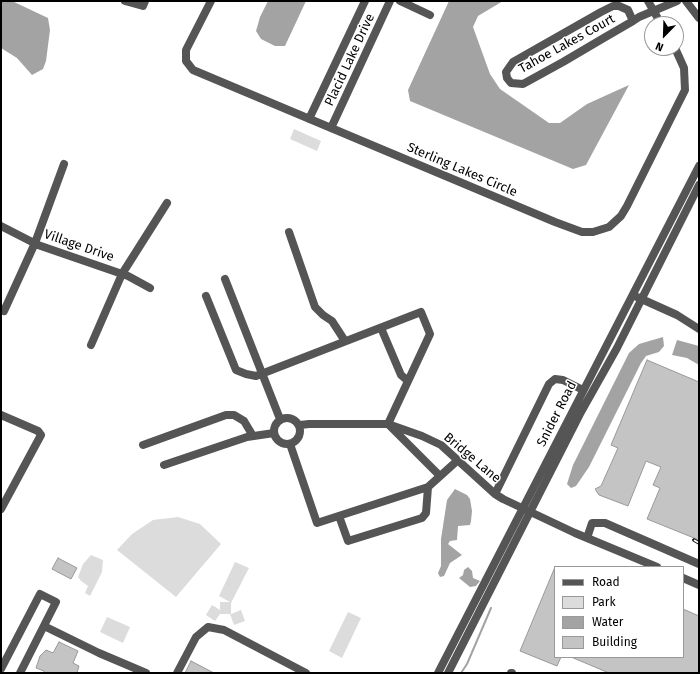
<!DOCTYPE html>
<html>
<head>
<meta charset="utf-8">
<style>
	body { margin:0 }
	#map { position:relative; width:700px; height:674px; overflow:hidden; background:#fff; font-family:"Fira Sans",sans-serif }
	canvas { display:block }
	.frame { position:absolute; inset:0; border:2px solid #000; pointer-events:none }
	.legend { position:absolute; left:554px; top:566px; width:130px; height:92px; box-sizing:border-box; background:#fff; border:1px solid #999; margin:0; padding:5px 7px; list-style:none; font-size:12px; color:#000 }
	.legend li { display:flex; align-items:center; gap:8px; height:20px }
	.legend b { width:20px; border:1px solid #999 }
	.north { position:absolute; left:644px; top:16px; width:40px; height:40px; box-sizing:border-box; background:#fff; border:1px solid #999; border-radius:50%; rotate:203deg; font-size:11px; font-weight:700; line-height:16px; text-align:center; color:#000 }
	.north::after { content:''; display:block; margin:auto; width:14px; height:18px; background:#000; clip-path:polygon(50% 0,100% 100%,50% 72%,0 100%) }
</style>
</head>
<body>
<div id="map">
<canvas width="700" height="674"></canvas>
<div class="frame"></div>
<ul class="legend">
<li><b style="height:5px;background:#555"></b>Road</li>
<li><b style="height:11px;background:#dcdcdc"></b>Park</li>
<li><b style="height:11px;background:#a3a3a3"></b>Water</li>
<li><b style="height:11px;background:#c4c4c4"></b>Building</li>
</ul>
<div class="north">N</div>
</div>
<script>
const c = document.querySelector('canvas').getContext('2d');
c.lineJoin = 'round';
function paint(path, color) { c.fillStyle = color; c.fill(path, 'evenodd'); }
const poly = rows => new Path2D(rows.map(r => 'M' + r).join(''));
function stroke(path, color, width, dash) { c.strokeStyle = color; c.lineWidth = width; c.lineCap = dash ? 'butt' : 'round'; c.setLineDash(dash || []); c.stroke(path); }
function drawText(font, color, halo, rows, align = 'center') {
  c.font = font + ' "Fira Sans",sans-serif'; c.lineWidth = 3; c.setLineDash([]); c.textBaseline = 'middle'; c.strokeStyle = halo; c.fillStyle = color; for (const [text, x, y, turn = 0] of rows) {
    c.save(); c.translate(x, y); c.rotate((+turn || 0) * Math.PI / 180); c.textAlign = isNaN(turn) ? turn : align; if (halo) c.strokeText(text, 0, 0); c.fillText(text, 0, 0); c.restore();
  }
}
paint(poly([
	[294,129,321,141,317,151,290,139],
	[178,517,200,524,221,544,176,597,117,550,132,534,153,520],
	[91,555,103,560,102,572,90,596,85,593,88,586,81,581,78,577,83,564],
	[235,562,249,568,231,603,231,614,241,610,245,621,234,625,230,614,220,614,215,621,206,615,212,605,220,610,220,602,230,602,219,596],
	[348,612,361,618,342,658,329,651],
	[107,617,130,627,123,643,100,632]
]), '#dcdcdc');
paint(poly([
	[1,1,12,1,48,18,50,30,46,61,43,69,32,75,17,58,1,48],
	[268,1,306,1,285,46,275,46,261,39,256,31,260,17],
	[449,1,503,1,478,16,473,27,490,74,500,89,549,123,560,123,587,104,629,85,586,165,573,169,410,101,408,90],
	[663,337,664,346,659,352,646,356,641,363,589,467,576,486,571,488,567,484,573,465,629,353,639,344],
	[677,340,699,346,699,365,687,358,672,355],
	[455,489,467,495,470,499,472,511,471,521,470,525,458,526,457,540,450,541,448,544,462,555,450,563,444,576,440,577,438,573,441,566,441,539,447,500],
	[468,567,472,571,473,578,480,581,476,586,470,587,459,578,463,575,464,570]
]), '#a3a3a3');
stroke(poly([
	[461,673,467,664,491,608]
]), '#a3a3a3', 2);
const building = poly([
	[647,360,699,382,699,540,647,519,660,488,653,485,661,467,646,461,628,506,599,495,595,489,601,486,618,448,611,445,647,360],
	[58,558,77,568,71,579,52,569,58,558],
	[555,567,555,657,561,657,557,666,520,651,555,567],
	[683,609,699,616,699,673,609,673,571,657,683,657,683,609],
	[59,642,78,651,73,663,79,666,77,673,44,673,44,671,36,668,40,656,46,650,53,653,59,642],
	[191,661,214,673,185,673,191,661]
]);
paint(building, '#c4c4c4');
stroke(building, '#999', 1);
stroke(poly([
	[125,1,143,6,145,1],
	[211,1,186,50,186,61,193,70,555,222,582,232,593,232,609,227,621,216,627,206,685,90,684,68,675,48],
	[400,1,430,15],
	[648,1,661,24],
	[686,1,699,18],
	[633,21,628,10,619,6,613,6,601,12,513,62,506,72,507,78,511,83,523,84,563,62,602,39,633,21,639,17,677,1],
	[309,119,365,1],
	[331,128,390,1],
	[1,226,38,245,128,276,150,288],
	[289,232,315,307,323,315,332,321,345,341],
	[225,279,280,419],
	[206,296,236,370,246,374,256,376,421,312,430,334,388,424,440,476],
	[637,297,677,315,699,329],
	[4,311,35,243,64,164],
	[381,328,401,375,408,381],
	[91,345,122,274,167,203],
	[1,415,38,431,41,435,1,509],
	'274 431a13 13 0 1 1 26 0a13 13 0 1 1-26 0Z',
	[300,425,309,424,388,424,422,436,441,445,495,494,503,499,575,533,657,567],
	[290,444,317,523,428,487,458,460],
	[143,445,226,415,234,415,244,421,253,436],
	[164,465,247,437,274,433],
	[495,494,549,384,555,379,563,380,583,390],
	[339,516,348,541,422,518,426,513,428,487],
	[587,538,592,523,605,523,699,564],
	[683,578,699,585],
	[44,626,99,653,146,673],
	[1,669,40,594,56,602,20,673],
	[177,673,196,637,208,627,224,630,306,673],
	[438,673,699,166],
	[448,673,581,412,617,348,699,185],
	[511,673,512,673]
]), '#555', 8);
const rail = poly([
	[694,540,699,543]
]);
stroke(rail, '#000', 3.5);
stroke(rail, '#fff', 2, [6]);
drawText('13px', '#000', '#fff', [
	["Tahoe Lakes Court",567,44,-29],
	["Placid Lake Drive",350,60,-65],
	["Sterling Lakes Circle",462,170,23],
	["Village Drive",79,246,19],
	["Snider Road",557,414,-63],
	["Bridge Lane",472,458,40]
]);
</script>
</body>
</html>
